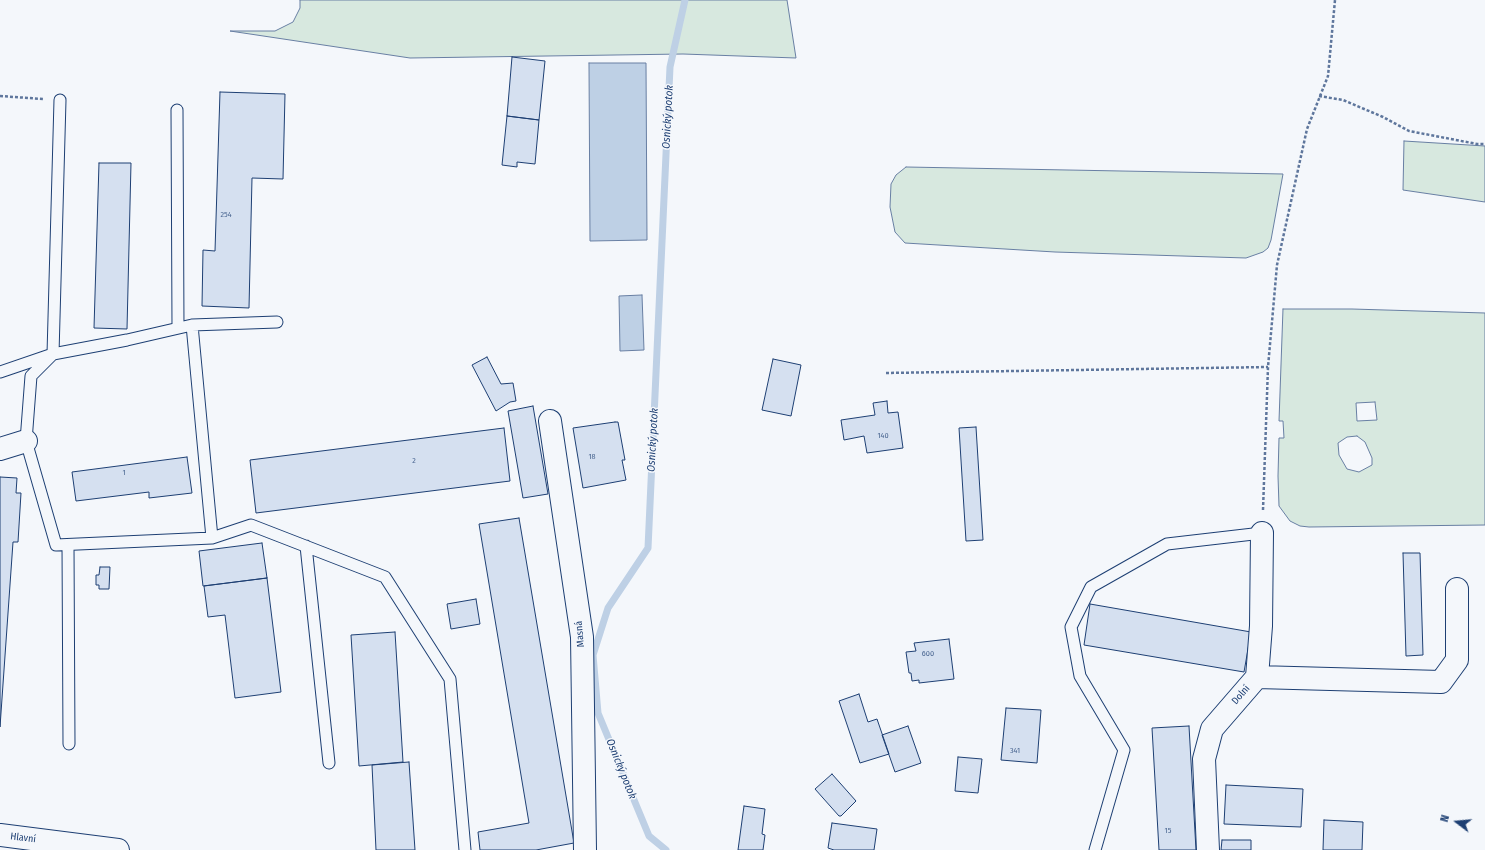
<!DOCTYPE html>
<html>
<head>
<meta charset="utf-8">
<style>
	body { margin:0 }
	#map { position:relative; width:1485px; height:850px; overflow:hidden; background:#f4f7fb; font-family:"Fira Sans Condensed",sans-serif }
	canvas { display:block }
	.north { position:absolute; left:1437px; top:802px; width:40px; height:40px; -webkit-text-stroke:3px #f4f7fb; paint-order:stroke; rotate:286deg; font-size:11px; font-weight:700; line-height:16px; text-align:center; color:#1d3f73 }
	.north::after { content:''; display:block; margin:auto; width:14px; height:18px; background:#1d3f73; clip-path:polygon(50% 0,100% 100%,50% 72%,0 100%) }
</style>
</head>
<body>
<div id="map">
<canvas width="1485" height="850"></canvas>
<div class="north">N</div>
</div>
<script>
const c = document.querySelector('canvas').getContext('2d');
c.lineJoin = 'round';
function paint(path, color) { c.fillStyle = color; c.fill(path, 'evenodd'); }
const poly = rows => new Path2D(rows.map(r => 'M' + r).join(''));
function stroke(path, color, width, dash) { c.strokeStyle = color; c.lineWidth = width; c.lineCap = dash ? 'butt' : 'round'; c.setLineDash(dash || []); c.stroke(path); }
function drawText(font, color, halo, rows, align = 'center') {
  c.font = font + ' "Fira Sans Condensed",sans-serif'; c.lineWidth = 3; c.setLineDash([]); c.textBaseline = 'middle'; c.strokeStyle = halo; c.fillStyle = color; for (const [text, x, y, turn = 0] of rows) {
    c.save(); c.translate(x, y); c.rotate((+turn || 0) * Math.PI / 180); c.textAlign = isNaN(turn) ? turn : align; if (halo) c.strokeText(text, 0, 0); c.fillText(text, 0, 0); c.restore();
  }
}
const green = poly([
	[300,0,787,0,796,58,683,54,410,58,230,31,275,31,293,22,300,8,300,0],
	[1404,141,1485,146,1485,202,1403,190,1404,141],
	[906,167,1283,174,1271,240,1268,248,1263,252,1246,258,1055,252,905,243,895,232,890,207,891,184,896,175,906,167],
	[1283,309,1352,309,1485,313,1485,525,1309,527,1300,526,1290,521,1279,506,1278,476,1279,438,1284,438,1283,421,1279,421,1283,309],
	[1375,402,1377,420,1357,421,1356,403,1375,402],
	[1357,436,1365,442,1372,458,1372,465,1359,472,1347,469,1339,455,1338,443,1347,437,1357,436]
]);
paint(green, '#d7e8df');
stroke(green, '#687fa3', 1);
const water = poly([
	[589,63,646,63,647,240,590,241,589,63],
	[642,295,644,350,620,351,619,296,642,295]
]);
paint(water, '#bed0e5');
stroke(water, '#687fa3', 1);
stroke(poly([
	[666,850,649,836,598,713,593,655,608,608,648,548,670,67,685,0]
]), '#bed0e5', 7);
const building = poly([
	[512,57,545,61,539,120,507,116,512,57],
	[220,92,285,94,283,179,252,178,249,308,202,306,203,250,215,251,220,92],
	[507,116,539,120,535,164,517,162,517,167,502,165,507,116],
	[99,163,131,163,127,329,94,328,99,163],
	[487,357,501,384,513,383,516,401,510,402,496,411,472,365,487,357],
	[773,359,801,365,791,416,762,410,773,359],
	[887,401,888,413,898,412,903,448,867,453,864,436,844,440,841,420,875,415,873,403,887,401],
	[533,406,548,494,523,498,508,411,533,406],
	[615,422,618,422,625,460,622,460,626,480,583,488,573,428,615,422],
	[976,427,983,540,966,541,959,428,976,427],
	[504,428,510,481,256,513,250,460,504,428],
	[187,457,192,493,149,498,149,492,76,501,72,472,187,457],
	[0,477,17,478,16,493,21,493,18,542,13,542,0,727,0,477],
	[519,518,574,843,536,850,480,850,478,832,529,823,479,524,519,518],
	[262,543,267,578,203,586,199,551,262,543],
	[1403,553,1420,553,1423,655,1406,656,1403,553],
	[100,567,110,567,109,589,99,589,99,585,96,585,96,575,99,575,100,567],
	[267,578,281,692,235,698,225,615,208,617,204,586,267,578],
	[476,599,480,624,451,629,447,604,476,599],
	[1090,604,1251,632,1244,672,1084,645,1090,604],
	[395,632,403,762,359,766,351,635,395,632],
	[949,639,954,679,919,683,919,680,912,681,911,673,909,673,906,652,916,651,914,643,949,639],
	[859,694,868,722,877,719,889,754,860,763,839,701,859,694],
	[1006,708,1041,710,1037,763,1001,760,1006,708],
	[908,726,921,763,895,772,882,735,908,726],
	[1189,726,1196,850,1159,850,1152,728,1189,726],
	[958,757,982,759,978,793,955,791,958,757],
	[409,762,415,850,376,850,372,765,409,762],
	[832,774,856,801,841,816,839,816,815,789,832,774],
	[1226,785,1303,789,1301,827,1224,824,1226,785],
	[744,806,765,809,762,834,765,835,763,850,738,850,744,806],
	[1324,820,1363,822,1362,850,1323,850,1324,820],
	[832,823,877,829,874,850,834,850,828,848,832,823],
	[1222,840,1251,840,1251,850,1221,850,1222,840]
]);
paint(building, '#d5e0f0');
stroke(building, '#1d3f73', 1);
const service = poly([
	[177,110,178,328],
	[277,322,192,325,127,340,53,354,31,376,26,441,56,545,212,538,251,525,385,577,450,679,465,850],
	[192,325,212,538],
	[0,372,53,354,60,100],
	[68,545,69,744],
	[306,546,329,763],
	[1095,850,1124,750,1080,676,1071,627,1091,587,1167,544,1262,533]
]);
const minor = poly([
	[550,421,582,637,585,850],
	[0,449,26,441],
	[1257,677,1441,682,1457,660,1457,589],
	[0,835,118,850],
	[1208,850,1204,759,1212,729,1257,677,1261,626,1262,533]
]);
stroke(service, '#1d3f73', 13);
stroke(minor, '#1d3f73', 24);
stroke(poly([
	[0,96,43,99],
	[1319,96,1343,100,1383,117,1409,131,1477,144,1485,144],
	[886,373,1268,367],
	[1263,510,1268,367,1277,265,1307,129,1328,76,1335,0]
]), '#5e769c', 2.5, [3, 2]);
stroke(service, '#f4f7fb', 11);
stroke(minor, '#f4f7fb', 22);
drawText('8px', '#4b6792', null, [
	["254",226,215],
	["140",883,436],
	["18",592,457],
	["2",414,461],
	["1",124,473],
	["600",928,654],
	["341",1015,751],
	["15",1168,831]
]);
drawText('10px', '#1d3f73', '#f4f7fb', [
	["Masná",580,634,-95],
	["Dolní",1241,695,-49],
	["Hlavní",23,838,7]
]);
drawText('italic 11px', '#1d3f73', '#f4f7fb', [
	["Osnický potok",668,117,-87],
	["Osnický potok",653,440,-87],
	["Osnický potok",621,769,68]
]);
</script>
</body>
</html>
